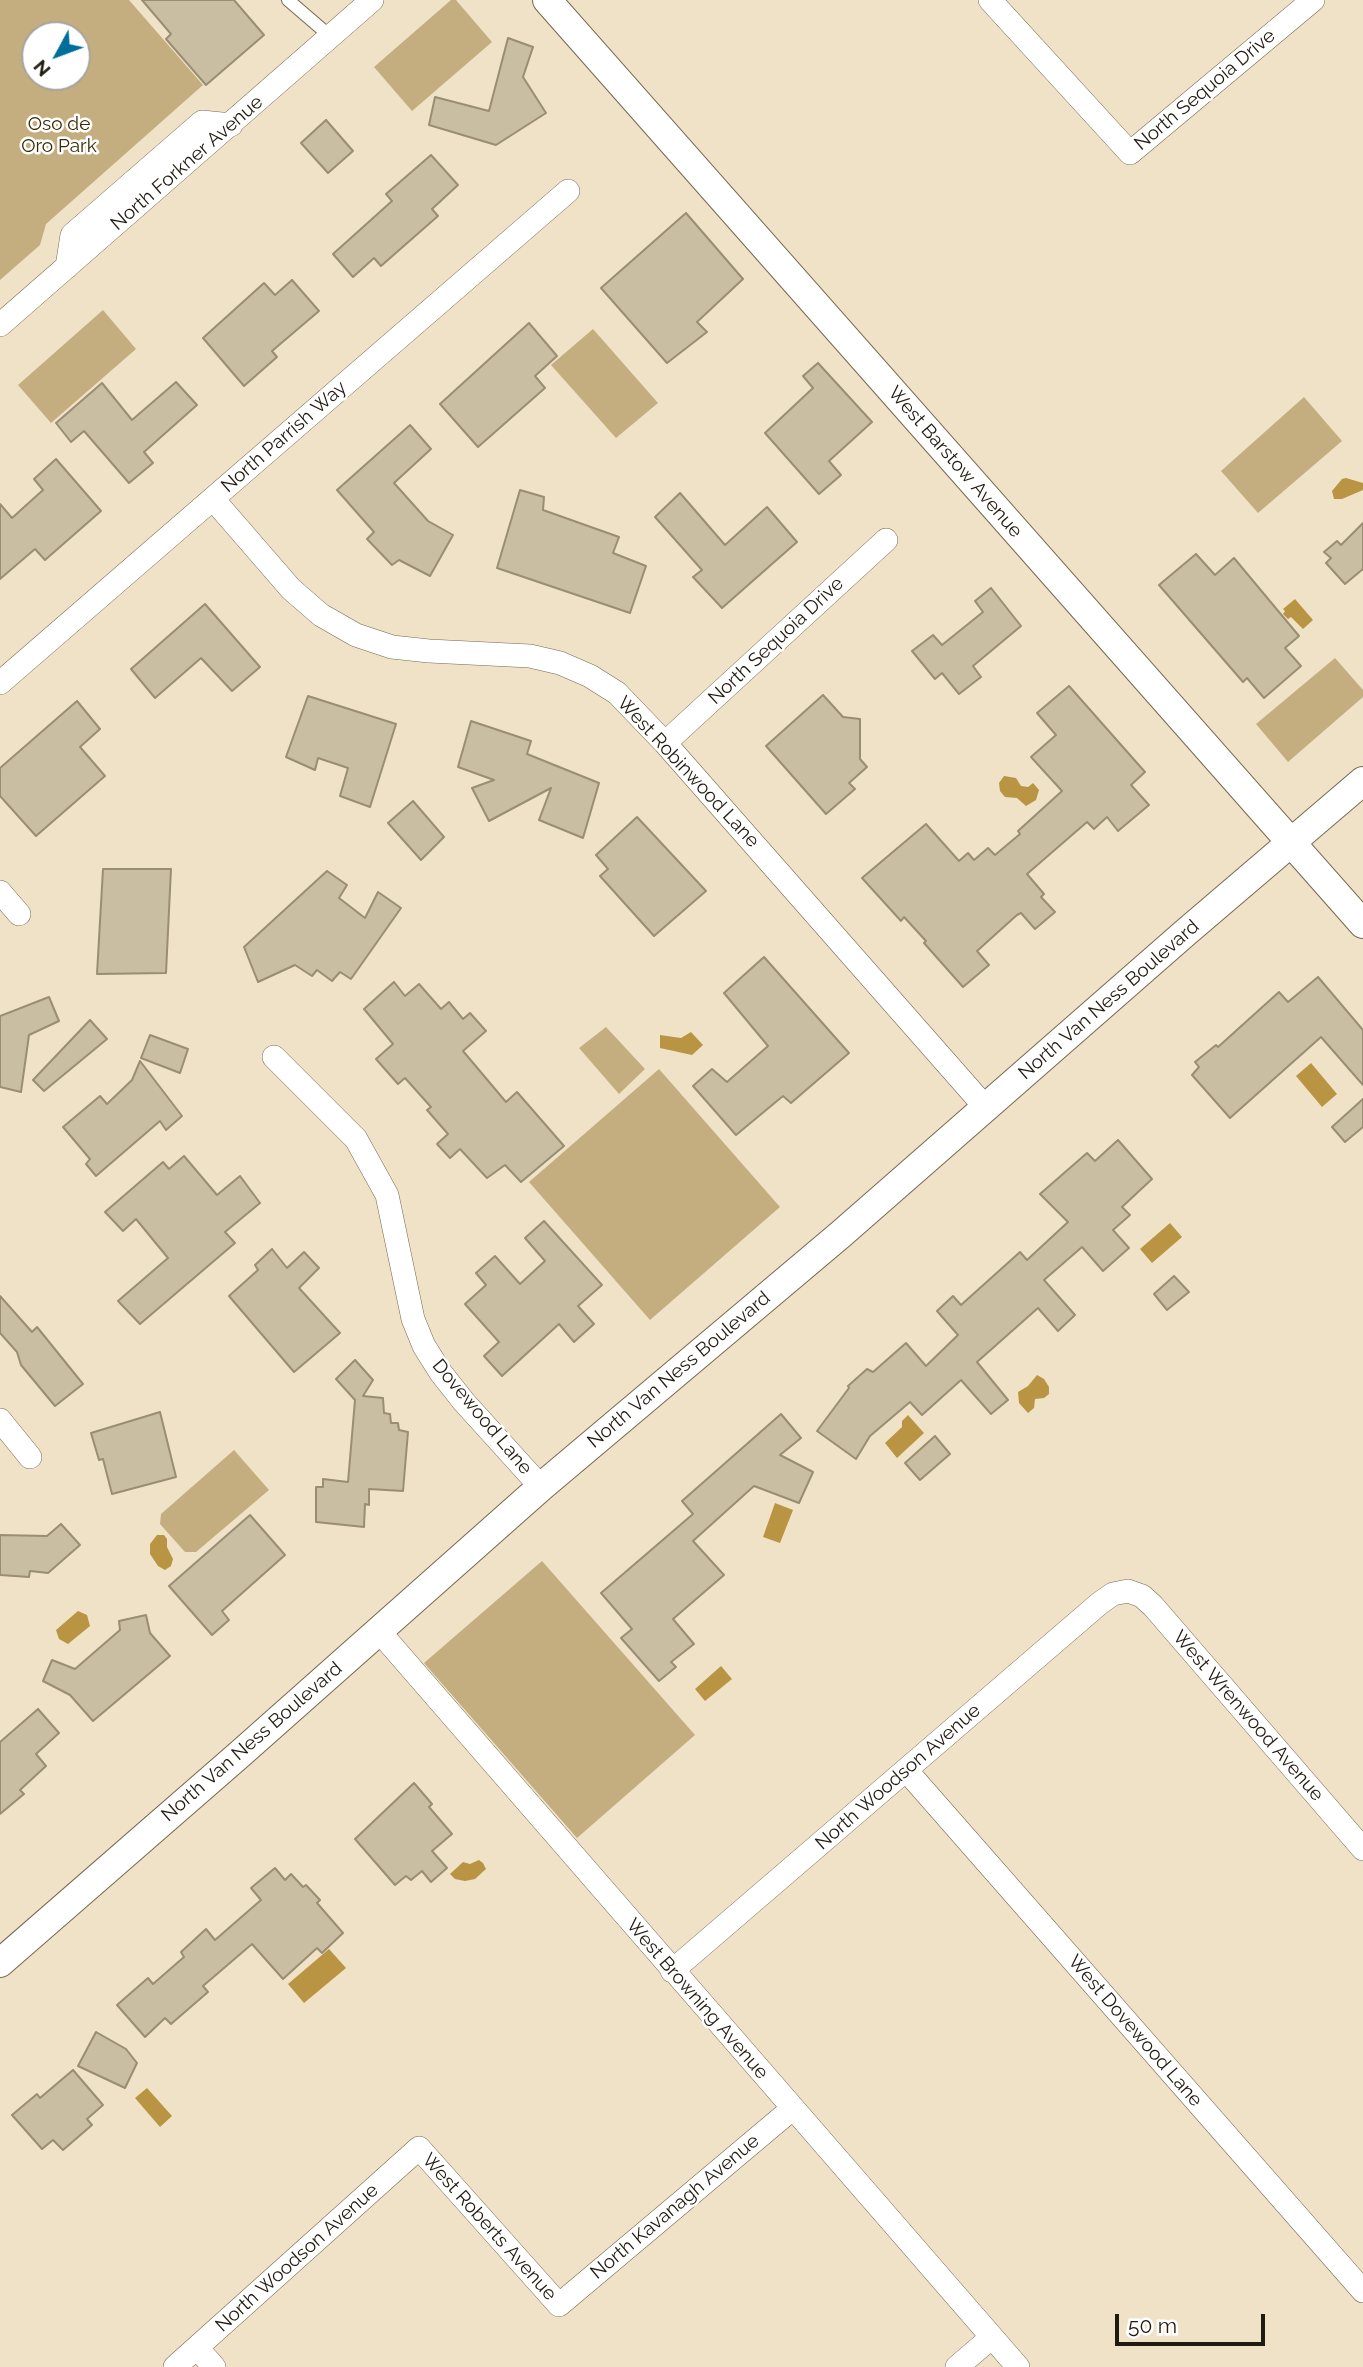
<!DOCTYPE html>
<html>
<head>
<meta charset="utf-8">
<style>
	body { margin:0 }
	#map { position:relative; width:1363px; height:2367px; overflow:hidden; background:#efe2c7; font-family:Raleway,sans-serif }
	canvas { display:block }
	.north { position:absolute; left:21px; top:21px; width:70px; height:70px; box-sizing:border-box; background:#fff; border:2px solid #a6a4a0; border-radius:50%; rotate:229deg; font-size:19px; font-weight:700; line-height:28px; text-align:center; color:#201b11 }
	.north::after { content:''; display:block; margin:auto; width:24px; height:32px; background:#006e9a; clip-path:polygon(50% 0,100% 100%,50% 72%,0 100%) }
	.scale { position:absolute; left:1115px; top:2314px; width:150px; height:32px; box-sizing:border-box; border:4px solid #201b11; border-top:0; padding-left:9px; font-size:21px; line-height:24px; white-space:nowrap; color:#201b11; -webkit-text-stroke:5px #fff; paint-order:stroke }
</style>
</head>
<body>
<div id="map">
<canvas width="1363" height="2367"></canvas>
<div class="north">N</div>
<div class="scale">50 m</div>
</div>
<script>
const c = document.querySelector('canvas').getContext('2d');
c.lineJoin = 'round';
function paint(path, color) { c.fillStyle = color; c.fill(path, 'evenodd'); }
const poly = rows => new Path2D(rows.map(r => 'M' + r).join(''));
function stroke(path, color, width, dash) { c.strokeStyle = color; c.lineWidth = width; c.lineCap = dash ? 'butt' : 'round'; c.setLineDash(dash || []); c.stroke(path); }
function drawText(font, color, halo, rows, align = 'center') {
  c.font = font + ' Raleway,sans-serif'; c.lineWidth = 5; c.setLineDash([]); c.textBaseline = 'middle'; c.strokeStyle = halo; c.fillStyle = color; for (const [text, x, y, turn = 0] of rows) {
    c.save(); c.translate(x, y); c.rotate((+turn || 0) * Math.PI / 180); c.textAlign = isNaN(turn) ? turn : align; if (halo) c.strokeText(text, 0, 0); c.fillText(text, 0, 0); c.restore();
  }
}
paint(poly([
	[0,0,129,0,203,85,46,224,40,245,0,280],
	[35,35,77,35,77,77,35,77],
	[451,0,456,0,492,42,412,111,374,67],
	[103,310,136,349,51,423,18,385],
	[593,329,658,403,616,438,551,365],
	[1304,397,1342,441,1258,513,1221,471],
	[1335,658,1363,690,1363,697,1288,762,1256,724],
	[606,1027,645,1069,619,1094,579,1048],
	[659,1069,780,1207,650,1320,529,1182],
	[234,1450,269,1490,196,1552,185,1552,160,1524,161,1514],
	[542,1561,695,1735,577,1838,424,1663]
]), '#c4ae7f');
paint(poly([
	[1346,478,1363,483,1363,490,1342,499,1334,499,1332,491,1342,479],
	[1295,599,1313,620,1303,629,1291,617,1288,619,1283,614,1285,611,1283,609],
	[1004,776,1016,778,1021,786,1028,787,1033,783,1039,790,1036,800,1026,806,1017,798,1005,797,1000,791,999,783],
	[691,1032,703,1045,692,1055,660,1048,660,1035,681,1038],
	[1311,1063,1337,1094,1322,1107,1296,1076],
	[1170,1223,1182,1237,1152,1263,1140,1249],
	[1037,1375,1044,1379,1049,1387,1049,1394,1044,1398,1035,1399,1034,1408,1028,1413,1019,1403,1018,1392,1028,1386],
	[908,1415,924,1433,897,1458,885,1443,902,1427,902,1421],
	[775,1503,793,1510,780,1543,763,1537],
	[157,1535,164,1535,167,1539,167,1547,173,1559,171,1566,165,1570,158,1566,150,1554,150,1544],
	[78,1611,87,1615,90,1626,68,1644,59,1639,56,1630],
	[721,1666,732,1679,705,1701,695,1689],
	[479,1860,483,1863,486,1869,475,1879,465,1881,455,1879,450,1874,463,1862,470,1864],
	[329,1949,346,1968,304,2003,288,1984],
	[147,2088,172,2116,160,2127,135,2098]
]), '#b99442');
const building = poly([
	[142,0,234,0,264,35,206,85,166,39,171,34,142,0],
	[508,38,533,47,523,77,546,113,496,145,429,125,435,97,489,111,508,38],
	[326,120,353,151,328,173,301,143,326,120],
	[431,155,458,185,432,209,438,216,381,266,374,258,353,277,333,254,392,201,386,194,431,155],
	[686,213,743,279,697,322,707,332,667,363,601,288,686,213],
	[292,280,319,311,272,351,277,357,244,386,203,338,264,283,275,295,292,280],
	[529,323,557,356,535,376,545,388,478,447,440,404,529,323],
	[818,363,872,422,829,461,841,475,819,494,765,433,813,388,803,376,818,363],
	[176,382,197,405,144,452,153,463,129,483,84,431,71,442,56,423,102,383,132,420,176,382],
	[410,425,431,449,394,483,428,521,453,535,430,576,399,560,392,565,367,539,374,532,337,490,410,425],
	[56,459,101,511,45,560,35,549,0,579,0,504,12,518,43,490,34,479,56,459],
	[520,490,544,497,543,510,619,537,613,553,646,566,630,613,497,568,520,490],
	[680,493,725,545,767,507,797,542,722,608,693,577,702,570,655,517,680,493],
	[1363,523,1363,569,1345,584,1326,563,1331,558,1324,552,1337,541,1341,545,1363,523],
	[1196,554,1215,575,1234,558,1299,636,1285,648,1301,666,1264,698,1247,678,1243,682,1159,585,1196,554],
	[991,588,1021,626,973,666,981,677,959,694,942,673,935,679,912,651,933,635,942,645,983,612,975,601,991,588],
	[205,604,260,667,232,691,201,658,155,698,131,669,205,604],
	[1069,686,1145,772,1131,785,1149,805,1118,831,1107,817,1094,829,1087,822,1027,874,1044,894,1041,897,1055,912,1035,929,1021,913,1017,915,977,951,989,965,963,987,924,943,926,941,904,917,901,921,862,878,926,824,959,861,968,853,974,860,988,848,995,855,1020,834,1018,831,1062,791,1031,757,1056,735,1037,713,1069,686],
	[823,695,843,717,860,719,860,759,867,767,849,783,855,789,826,814,766,746,823,695],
	[308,696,396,724,370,807,340,796,348,768,318,758,315,770,286,757,308,696],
	[77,701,100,729,80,747,105,776,36,836,0,796,0,768,77,701],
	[471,721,531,741,527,754,599,783,583,838,539,820,551,788,489,821,472,788,494,780,458,767,471,721],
	[413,801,444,837,421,860,388,823,413,801],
	[637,817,706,891,654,936,600,876,608,869,596,855,637,817],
	[103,869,171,869,166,973,97,974,103,869],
	[327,871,347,885,339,898,365,918,378,892,401,908,351,979,340,972,332,981,317,970,312,976,295,965,258,982,244,947,327,871],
	[764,957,849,1053,791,1103,783,1096,736,1135,693,1086,712,1069,727,1082,768,1046,724,993,764,957],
	[1318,977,1363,1030,1363,1085,1321,1037,1230,1118,1192,1075,1199,1067,1195,1062,1216,1045,1218,1047,1279,992,1288,1002,1318,977],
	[394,982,405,996,419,984,441,1009,449,1002,463,1019,470,1013,486,1031,463,1051,506,1102,517,1092,564,1146,521,1182,505,1165,487,1178,460,1149,450,1158,437,1144,448,1134,427,1110,431,1107,405,1078,398,1084,376,1059,393,1044,364,1009,394,982],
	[49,997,59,1021,29,1035,21,1092,0,1087,0,1016,49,997],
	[90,1020,107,1039,44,1091,33,1080,90,1020],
	[150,1035,188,1049,180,1073,141,1058,150,1035],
	[140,1061,182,1116,166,1130,160,1121,96,1176,86,1164,90,1159,63,1127,100,1096,107,1104,132,1080,140,1061],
	[1363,1099,1363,1127,1345,1142,1332,1127,1363,1099],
	[1118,1140,1152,1179,1122,1207,1130,1215,1113,1230,1129,1248,1103,1271,1082,1247,1044,1280,1075,1315,1058,1331,1038,1308,977,1362,1008,1400,991,1414,961,1380,922,1415,910,1402,870,1436,856,1459,817,1431,849,1388,848,1386,867,1369,873,1372,906,1343,926,1366,958,1335,937,1311,953,1296,961,1305,1020,1252,1027,1260,1068,1222,1040,1194,1087,1153,1095,1161,1118,1140],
	[184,1156,217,1195,240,1176,260,1203,225,1232,235,1243,140,1324,118,1301,168,1258,136,1219,123,1231,105,1212,163,1162,169,1169,184,1156],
	[544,1221,602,1285,578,1306,594,1324,574,1342,559,1324,502,1376,484,1356,499,1342,465,1304,486,1285,476,1273,495,1256,520,1284,545,1261,525,1238,544,1221],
	[272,1249,287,1268,304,1252,319,1268,299,1288,340,1333,294,1372,229,1296,258,1270,255,1265,272,1249],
	[1174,1276,1189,1292,1167,1310,1154,1294,1174,1276],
	[0,1296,32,1332,37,1327,83,1384,55,1406,21,1365,17,1352,0,1333,0,1296],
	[355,1360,373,1380,363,1396,383,1398,384,1413,390,1414,391,1423,398,1423,399,1430,408,1432,403,1491,369,1489,369,1505,365,1504,364,1527,316,1522,316,1487,323,1487,323,1479,348,1482,355,1400,336,1379,355,1360],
	[160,1412,176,1477,112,1494,103,1459,99,1460,91,1433,160,1412],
	[781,1414,801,1438,780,1455,813,1472,799,1503,754,1486,693,1541,724,1575,673,1619,694,1644,671,1662,676,1667,659,1681,621,1638,632,1629,601,1593,693,1514,682,1501,781,1414],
	[935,1436,950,1454,920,1480,905,1463,935,1436],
	[250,1515,285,1555,222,1611,229,1620,212,1635,169,1586,250,1515],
	[61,1524,80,1545,48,1573,30,1571,29,1577,0,1575,0,1535,47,1536,61,1524],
	[146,1615,150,1633,170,1656,93,1721,70,1695,43,1681,52,1660,75,1669,120,1630,119,1621,146,1615],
	[38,1709,59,1733,36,1754,46,1766,20,1790,24,1794,0,1814,0,1742,38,1709],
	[414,1783,432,1804,429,1807,452,1834,432,1851,447,1868,431,1882,422,1871,411,1880,406,1876,395,1885,355,1839,414,1783],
	[275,1868,285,1880,291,1874,303,1887,306,1885,320,1900,317,1903,343,1933,322,1953,317,1948,283,1979,252,1944,203,1986,208,1992,171,2024,165,2018,145,2037,117,2005,148,1978,153,1984,184,1957,181,1952,206,1929,215,1940,261,1900,251,1888,275,1868],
	[96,2032,126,2049,137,2063,125,2088,78,2066,96,2032],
	[73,2070,103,2105,87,2119,92,2125,63,2150,53,2140,42,2149,12,2115,37,2094,40,2098,73,2070]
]);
paint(building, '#c9bda2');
stroke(building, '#998d74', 2);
const service = poly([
	[288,0,331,37]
]);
const minor = poly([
	[990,0,1130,153,1313,0],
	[67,267,72,235,202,122,231,125],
	[0,325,372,0],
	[213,499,291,589,321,615,356,635,392,647,429,651,530,656,560,663,590,676,617,693,665,743,986,1108],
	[0,683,568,191],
	[665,743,886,540],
	[0,892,19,914],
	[274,1057,356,1139,387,1195,413,1319,424,1346,441,1373,464,1402,541,1487],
	[0,1420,30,1457],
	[378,1630,1018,2367],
	[906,1770,1363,2291],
	[672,1971,1100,1603,1113,1594,1128,1591,1142,1596,1153,1606,1363,1849],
	[197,2348,214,2367],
	[175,2367,419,2148,559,2305,792,2109],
	[957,2367,992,2337]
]);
const tertiary = poly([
	[547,0,1363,924],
	[0,1963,240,1754,541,1487,840,1235,1185,933,1363,781]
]);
stroke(service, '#756951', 14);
stroke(minor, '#756951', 24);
stroke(tertiary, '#756951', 30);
stroke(service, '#fff', 12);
stroke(minor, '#fff', 23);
stroke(tertiary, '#fff', 28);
drawText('19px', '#201b11', '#fff', [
	["North Sequoia Drive",1205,90,-40],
	["North Forkner Avenue",187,163,-41],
	["North Parrish Way",284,437,-41],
	["West Barstow Avenue",955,462,49],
	["North Sequoia Drive",776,641,-43],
	["West Robinwood Lane",688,772,47],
	["North Van Ness Boulevard",1109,1000,-41],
	["North Van Ness Boulevard",679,1370,-40],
	["Dovewood Lane",482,1417,50],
	["West Wrenwood Avenue",1248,1716,49],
	["North Van Ness Boulevard",252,1742,-41],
	["North Woodson Avenue",898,1777,-41],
	["West Browning Avenue",697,1999,49],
	["West Dovewood Lane",1135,2031,49],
	["North Kavanagh Avenue",675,2207,-40],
	["West Roberts Avenue",489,2227,48],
	["North Woodson Avenue",297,2258,-42]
]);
drawText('19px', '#3a2a05', '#fff', [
	["Oso de",59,124],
	["Oro Park",59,146]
]);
</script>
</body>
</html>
